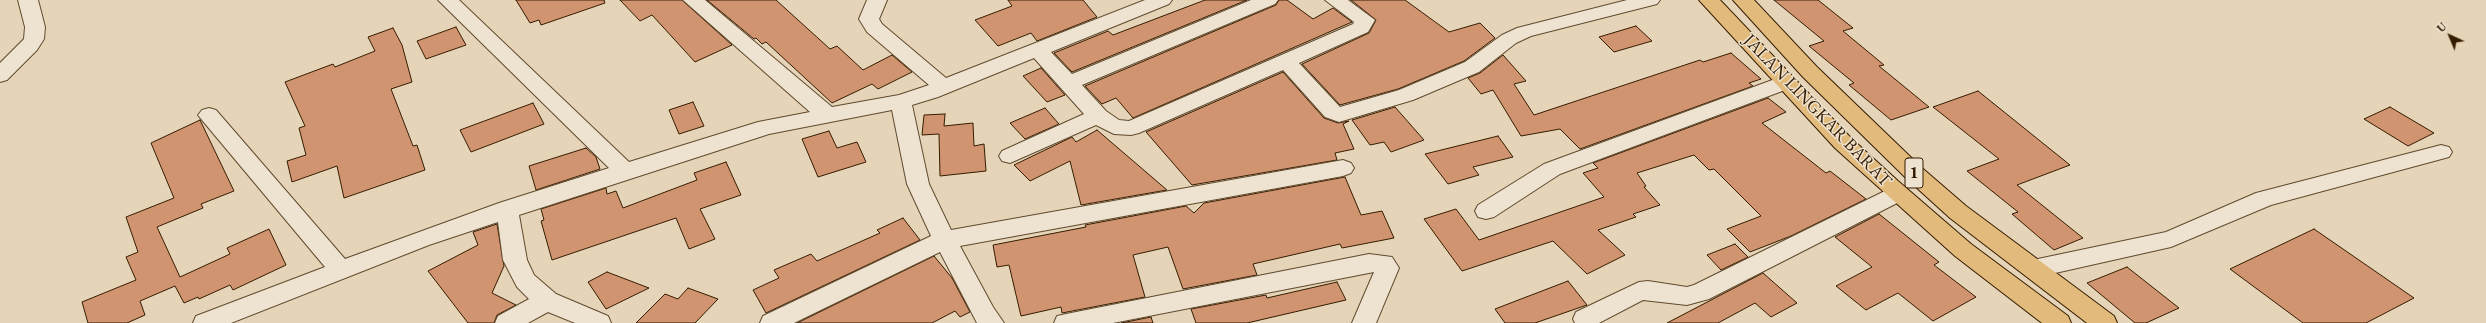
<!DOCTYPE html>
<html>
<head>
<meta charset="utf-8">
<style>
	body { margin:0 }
	#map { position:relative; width:2486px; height:323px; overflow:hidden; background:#e5d4b7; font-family:"EB Garamond",serif }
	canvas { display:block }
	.north { position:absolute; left:2430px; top:16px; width:40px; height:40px; -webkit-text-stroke:3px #eee3d0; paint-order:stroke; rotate:316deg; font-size:11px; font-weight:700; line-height:16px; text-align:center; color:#351c00 }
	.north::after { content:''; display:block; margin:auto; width:14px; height:18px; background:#351c00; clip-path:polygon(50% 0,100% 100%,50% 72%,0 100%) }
</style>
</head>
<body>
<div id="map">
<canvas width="2486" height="323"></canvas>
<div class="north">U</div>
</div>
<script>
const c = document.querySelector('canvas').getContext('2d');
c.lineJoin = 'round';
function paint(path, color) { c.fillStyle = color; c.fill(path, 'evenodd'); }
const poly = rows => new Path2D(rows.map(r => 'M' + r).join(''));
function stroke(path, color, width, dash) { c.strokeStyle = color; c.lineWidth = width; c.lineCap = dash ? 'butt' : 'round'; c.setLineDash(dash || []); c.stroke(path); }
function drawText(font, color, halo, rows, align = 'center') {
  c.font = font + ' "EB Garamond",serif'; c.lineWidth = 3; c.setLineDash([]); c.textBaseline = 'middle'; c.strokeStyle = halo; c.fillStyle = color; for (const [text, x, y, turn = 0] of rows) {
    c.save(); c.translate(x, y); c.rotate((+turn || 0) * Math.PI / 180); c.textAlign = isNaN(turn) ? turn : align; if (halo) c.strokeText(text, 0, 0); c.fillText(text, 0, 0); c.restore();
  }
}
const building = poly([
	[516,0,604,0,605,3,541,25,539,20,530,23,516,0],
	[620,0,682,0,732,45,695,62,652,15,640,21,620,0],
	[707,0,776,0,830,49,837,46,863,70,892,55,912,72,878,89,872,84,832,103,766,42,762,44,756,38,754,39,707,0],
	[1008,0,1083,0,1097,17,1037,41,1031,33,998,46,975,20,1012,6,1008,0],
	[1205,0,1247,0,1072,72,1054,53,1108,31,1113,35,1205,0],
	[1279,0,1287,0,1313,19,1333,8,1352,22,1133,118,1116,98,1102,104,1085,86,1276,5,1279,0],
	[1351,0,1405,0,1449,32,1480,23,1495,38,1464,61,1398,89,1340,105,1302,64,1369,33,1376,20,1351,0],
	[1774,0,1818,0,1853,28,1843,31,1884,65,1879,66,1929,107,1891,120,1849,85,1854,83,1809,46,1824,41,1774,0],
	[1636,26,1652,41,1614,52,1599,37,1636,26],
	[456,27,466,45,426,59,417,41,456,27],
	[393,28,402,45,412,82,391,89,413,146,417,145,425,170,344,198,337,166,292,182,287,161,306,155,299,128,305,126,285,82,333,64,335,67,375,51,368,37,393,28],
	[1731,53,1761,79,1749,83,1753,86,1580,149,1560,129,1521,136,1493,90,1481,94,1468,78,1480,73,1503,55,1526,81,1514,84,1534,115,1700,60,1703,62,1731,53],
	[1041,68,1065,95,1047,102,1023,76,1041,68],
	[1283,72,1324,118,1338,123,1349,121,1343,124,1354,149,1335,153,1337,160,1192,185,1146,132,1283,72],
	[1978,91,2070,165,2017,185,2083,238,2054,250,2012,214,2018,212,1967,171,1999,159,1933,107,1978,91],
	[1768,98,1786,112,1762,123,1826,173,1830,171,1866,199,1791,236,1750,252,1727,229,1761,216,1714,169,1709,170,1694,155,1637,173,1646,186,1644,187,1660,205,1633,214,1636,217,1598,230,1625,255,1587,274,1553,241,1462,271,1424,219,1456,209,1479,240,1604,197,1583,173,1598,168,1593,163,1768,98],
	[693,102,704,126,679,134,669,110,693,102],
	[533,103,544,124,471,152,460,130,533,103],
	[1395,107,1424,140,1391,152,1384,142,1370,145,1352,120,1395,107],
	[2390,107,2434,133,2408,146,2364,119,2390,107],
	[1045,108,1059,124,1025,139,1010,123,1045,108],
	[945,114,944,126,973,123,974,146,984,144,986,171,940,176,939,134,922,135,924,115,945,114],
	[200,120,234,191,201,204,203,208,157,227,180,277,230,254,227,248,269,229,286,265,233,290,230,285,199,299,198,297,184,303,175,286,140,301,145,315,127,323,88,323,82,302,136,280,126,257,138,252,126,217,174,198,151,143,200,120],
	[1097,130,1167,190,1081,205,1070,161,1030,181,1014,165,1072,137,1076,142,1097,130],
	[829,131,837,148,857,142,866,162,818,177,802,139,829,131],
	[1498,136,1513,157,1473,167,1479,175,1448,184,1425,154,1498,136],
	[586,148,596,157,600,169,536,190,529,166,586,148],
	[726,162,741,195,700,209,715,239,689,249,676,218,552,260,541,221,544,220,541,209,606,188,607,194,616,191,623,208,697,180,694,173,726,162],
	[1345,177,1361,215,1382,211,1394,238,1342,248,1340,244,1253,264,1257,275,1183,289,1168,247,1133,255,1145,297,1062,313,1061,307,1021,316,1009,265,997,267,993,245,1086,227,1085,225,1186,206,1194,213,1204,203,1345,177],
	[1879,214,1939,262,1934,265,1976,297,1933,321,1898,293,1866,310,1836,286,1872,267,1835,237,1879,214],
	[903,218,920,240,766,313,753,290,779,278,774,270,811,254,817,261,880,233,877,230,903,218],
	[497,224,504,266,492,293,516,305,497,315,494,323,468,323,428,271,478,245,473,232,497,224],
	[2314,229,2414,298,2366,323,2303,323,2230,269,2314,229],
	[1735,244,1748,257,1721,270,1707,255,1735,244],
	[934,256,952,278,970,312,960,317,955,311,932,323,797,323,934,256],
	[2127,267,2179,308,2146,323,2135,323,2087,283,2127,267],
	[607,272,649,288,606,309,588,282,607,272],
	[1763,273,1797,303,1771,317,1755,303,1718,323,1667,323,1763,273],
	[1568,281,1587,305,1535,323,1505,323,1495,309,1568,281],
	[1337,282,1346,300,1247,323,1196,323,1191,309,1266,295,1267,298,1337,282],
	[688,288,718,299,695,323,636,323,665,294,678,299,688,288],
	[1151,317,1153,323,1121,323,1151,317]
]);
paint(building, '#d19470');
stroke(building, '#351c00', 1);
const minor = poly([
	[18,0,38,0,45,27,44,39,37,50,7,80,0,82,0,63,24,39,25,27,18,0],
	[438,0,459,0,629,162,758,122,810,112,683,0,705,0,832,107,899,95,929,85,867,32,859,19,867,0,887,0,879,19,882,24,946,78,1145,0,1172,0,1169,4,1051,52,1072,74,1251,0,1278,0,1275,4,1082,85,1106,111,1119,120,1129,121,1353,24,1354,22,1325,0,1348,0,1375,20,1368,32,1299,63,1340,107,1399,90,1465,62,1502,35,1517,28,1627,0,1660,0,1657,4,1531,36,1516,43,1479,72,1413,100,1339,122,1325,117,1283,70,1139,133,1131,135,1114,134,1096,125,1010,163,1002,161,999,156,1002,151,1084,114,1034,58,938,97,912,105,929,184,951,230,1343,160,1351,163,1354,168,1351,173,1343,176,960,246,993,307,1004,323,977,323,940,252,794,323,760,323,763,316,931,236,907,184,892,110,769,134,519,215,527,260,534,275,556,294,608,316,611,323,575,323,548,312,528,323,495,323,498,316,529,299,517,287,503,260,498,222,429,245,231,323,193,323,196,316,325,267,202,120,198,115,202,110,209,108,216,110,345,259,499,203,609,168,438,0],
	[1786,75,1793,77,1796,82,1793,87,1560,174,1494,217,1486,219,1478,217,1475,211,1478,205,1544,164,1786,75],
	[2441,145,2449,147,2452,152,2449,157,2271,205,2171,247,2033,278,2025,275,2021,269,2025,263,2033,260,2166,232,2256,193,2441,145],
	[1897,185,1905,187,1908,193,1905,199,1709,299,1687,305,1643,300,1599,323,1575,323,1573,319,1576,312,1639,282,1648,281,1687,287,1694,285,1897,185],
	[1369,254,1392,257,1399,268,1376,323,1352,323,1374,272,1113,323,1054,323,1057,316,1066,314,1369,254]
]);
const highway = poly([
	[1699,0,1720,0,1851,138,1898,181,1971,244,2068,316,2071,323,2042,323,1955,256,1835,148,1699,0],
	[1733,0,1754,0,1817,67,1922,168,1966,206,2114,316,2117,323,2087,323,1950,218,1906,178,1803,77,1733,0]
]);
stroke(minor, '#614a2e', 2);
stroke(highway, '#351c00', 2);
paint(minor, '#eee3d0');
paint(highway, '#e2ba7c');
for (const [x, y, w] of [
	[1914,173,18]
]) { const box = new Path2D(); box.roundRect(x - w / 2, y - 15, w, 30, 3); c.fillStyle = '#eee3d0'; c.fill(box); stroke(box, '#351c00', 1); }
drawText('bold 17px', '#351c00', null, [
	["1",1914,173]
]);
drawText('18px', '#351c00', '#eee3d0', [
	["JALAN LINGKAR BARAT",1817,111,46]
]);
</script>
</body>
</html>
